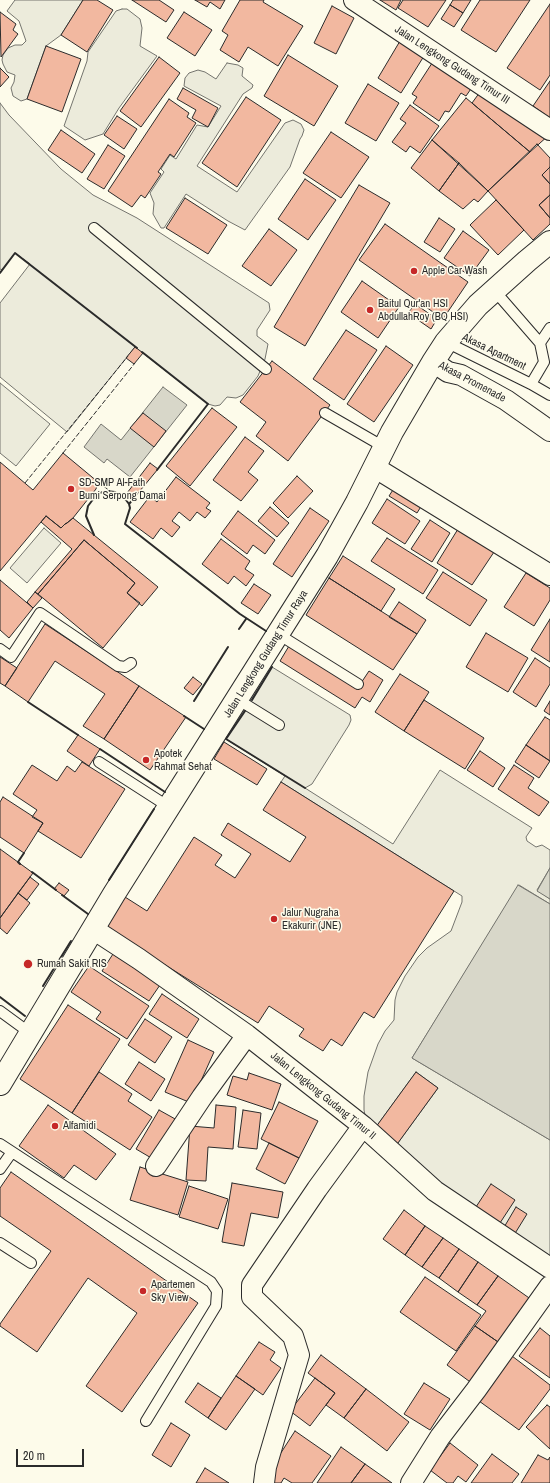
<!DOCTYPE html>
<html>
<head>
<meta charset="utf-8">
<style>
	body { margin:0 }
	#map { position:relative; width:550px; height:1483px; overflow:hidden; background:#fdfbea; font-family:"Archivo Narrow",sans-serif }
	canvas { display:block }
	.scale { position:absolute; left:16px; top:1449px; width:68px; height:18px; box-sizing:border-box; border:2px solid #2b2b2b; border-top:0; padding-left:5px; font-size:12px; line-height:14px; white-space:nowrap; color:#2b2b2b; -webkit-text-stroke:3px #fdfbea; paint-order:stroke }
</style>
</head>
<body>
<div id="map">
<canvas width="550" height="1483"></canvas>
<div class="scale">20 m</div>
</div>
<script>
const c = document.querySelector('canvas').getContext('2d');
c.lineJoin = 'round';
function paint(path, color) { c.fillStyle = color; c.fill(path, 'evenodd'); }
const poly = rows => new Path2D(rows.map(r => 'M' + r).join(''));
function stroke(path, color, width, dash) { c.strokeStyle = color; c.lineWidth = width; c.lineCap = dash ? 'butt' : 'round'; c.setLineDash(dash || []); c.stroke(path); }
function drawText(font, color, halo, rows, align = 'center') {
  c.font = font + ' "Archivo Narrow",sans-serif'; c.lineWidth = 3; c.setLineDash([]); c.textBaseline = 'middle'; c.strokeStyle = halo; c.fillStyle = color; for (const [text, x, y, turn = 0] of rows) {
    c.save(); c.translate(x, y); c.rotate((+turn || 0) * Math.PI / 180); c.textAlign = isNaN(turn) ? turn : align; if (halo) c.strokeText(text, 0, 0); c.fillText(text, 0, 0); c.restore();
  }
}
const green = poly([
	[15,0,83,0,61,35,46,46,27,99,21,101,13,96,11,88,14,82,15,75,7,72,3,64,2,60,3,55,8,48,15,45,22,45,26,41,19,21,7,11,15,0],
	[122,9,127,9,140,19,142,28,140,46,157,56,119,108,103,134,85,140,64,126,87,61,88,52,116,11,122,9],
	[227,63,238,65,243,68,242,76,253,85,252,88,243,94,197,166,237,192,285,123,293,120,301,124,304,130,302,136,300,139,290,167,245,230,228,221,186,194,164,228,161,228,153,214,154,203,150,193,164,172,161,169,170,155,176,159,197,125,208,127,221,106,184,86,185,78,189,73,198,70,205,72,216,79,227,63],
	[0,103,9,115,61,169,93,195,137,218,269,303,270,310,257,330,257,336,268,344,265,359,258,376,243,395,236,398,227,397,220,405,215,406,208,404,135,347,67,432,0,377,0,303,30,264,15,253,2,270,0,269,0,103],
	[0,383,50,424,16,466,0,453,0,383],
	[44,528,61,543,27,583,10,568,44,528],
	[272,667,350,715,351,720,349,725,312,784,305,788,393,844,440,770,532,828,526,837,527,841,536,847,542,845,550,850,550,868,537,890,550,899,550,904,519,885,412,1058,550,1140,550,1275,395,1147,438,1088,416,1072,373,1131,366,1120,364,1110,364,1096,368,1072,378,1044,385,1031,394,1020,395,1000,397,992,405,976,418,957,427,948,451,931,462,902,462,896,281,782,285,776,226,739,272,667]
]);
paint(green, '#ecebdb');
stroke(green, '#74746e', 1);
const water = poly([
	[163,387,187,405,130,477,107,459,104,463,84,447,101,424,121,440,163,387],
	[550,868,550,899,537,891,550,868],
	[518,885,550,904,550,1140,412,1058,518,885]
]);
paint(water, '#d8d7c9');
stroke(water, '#74746e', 1);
const building = poly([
	[83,0,97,0,113,10,87,52,61,35,83,0],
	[132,0,159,0,174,10,166,22,132,0],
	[195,0,225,0,220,9,210,2,207,7,195,0],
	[240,0,264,0,263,2,303,26,278,66,248,47,239,62,220,50,228,35,222,31,240,0],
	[380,0,401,0,396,10,380,0],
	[403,0,446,0,428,27,398,8,403,0],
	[453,0,471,0,463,13,450,5,453,0],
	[480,0,530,0,496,52,461,30,480,0],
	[550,4,550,75,540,90,507,68,550,4],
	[450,5,463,13,454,27,441,19,450,5],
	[332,6,354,18,336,54,314,43,332,6],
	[0,12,16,24,13,30,18,34,1,57,0,12],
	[184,12,212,30,195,56,167,38,184,12],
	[400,41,424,56,401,93,378,78,400,41],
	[46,46,81,59,62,112,27,99,46,46],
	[288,55,338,86,314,126,264,96,288,55],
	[159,57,180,73,141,127,120,111,159,57],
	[436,57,475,83,466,96,461,93,449,112,445,111,439,121,413,103,417,97,412,94,436,57],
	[0,68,9,77,0,87,0,68],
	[550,81,550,118,533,106,550,81],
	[368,84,399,103,376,141,345,123,368,84],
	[183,88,218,108,208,127,192,118,196,110,177,99,183,88],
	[480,92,549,135,530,152,472,103,480,92],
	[246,97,281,120,237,187,202,163,246,97],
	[466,98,530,152,488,191,432,140,466,98],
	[169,99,189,113,187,117,196,123,174,157,170,154,158,172,161,174,145,198,141,195,132,207,108,191,169,99],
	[410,105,439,126,420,153,410,146,406,152,392,142,406,123,400,119,410,105],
	[117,116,137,129,124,149,104,135,117,116],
	[61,130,95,154,82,173,48,150,61,130],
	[331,132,369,157,341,198,303,173,331,132],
	[432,140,459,163,439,191,411,168,432,140],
	[537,144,550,158,550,167,542,175,550,184,550,195,539,205,550,218,550,224,533,240,488,191,537,144],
	[108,145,125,156,104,189,87,179,108,145],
	[459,163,488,191,478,202,474,199,463,209,439,191,459,163],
	[550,167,550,184,542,175,550,167],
	[305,179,336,200,308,240,278,219,305,179],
	[359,185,390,203,305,346,274,327,359,185],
	[550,195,550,218,539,205,550,195],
	[185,198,227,225,208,254,166,228,185,198],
	[496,200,524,230,498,255,470,225,496,200],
	[439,218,455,229,440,252,424,242,439,218],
	[385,224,468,282,443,319,359,260,385,224],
	[269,229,297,250,271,286,242,266,269,229],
	[463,231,489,250,470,276,444,258,463,231],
	[362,281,399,307,378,338,341,312,362,281],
	[415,304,437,319,431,329,408,313,415,304],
	[346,330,377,350,344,400,313,379,346,330],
	[386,346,413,365,374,422,347,404,386,346],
	[135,347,143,353,134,364,126,358,135,347],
	[272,361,330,405,288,461,256,436,266,422,240,402,272,361],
	[212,408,237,427,190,486,166,466,212,408],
	[143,413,166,431,154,447,130,428,143,413],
	[245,437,264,451,248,472,258,480,241,501,213,480,245,437],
	[63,453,98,482,96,489,73,518,67,523,65,524,61,528,46,516,0,571,0,462,33,490,63,453],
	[150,463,158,469,134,498,127,493,150,463],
	[297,476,313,491,288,518,273,503,297,476],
	[176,477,210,503,206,508,211,511,205,518,197,512,190,521,179,512,172,521,180,527,172,537,161,528,153,539,130,522,150,496,157,502,176,477],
	[398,482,425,500,417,513,389,496,398,482],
	[387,499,420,521,405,544,372,523,387,499],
	[270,507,289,523,277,537,258,521,270,507],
	[310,508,329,521,292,577,273,564,310,508],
	[238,511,275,540,265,554,253,545,247,554,221,534,238,511],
	[46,516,61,528,65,524,67,523,73,518,158,587,142,606,127,593,135,583,84,540,38,594,35,592,72,549,41,522,46,516],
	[430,520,450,533,432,562,411,549,430,520],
	[458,529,494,552,472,585,437,563,458,529],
	[387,538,438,570,423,594,371,561,387,538],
	[221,539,250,561,245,569,254,575,246,586,234,576,228,584,202,564,221,539],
	[84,540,135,583,127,593,140,603,103,648,38,594,84,540],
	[343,556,395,589,381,611,329,578,343,556],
	[443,572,487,600,470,626,426,598,443,572],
	[526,573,550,588,550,600,534,626,504,607,526,573],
	[329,578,417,634,393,670,306,615,329,578],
	[0,580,33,608,9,638,0,630,0,580],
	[254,584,271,595,258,614,241,603,254,584],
	[35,592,42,598,33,608,27,602,35,592],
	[399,602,426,620,417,634,389,617,399,602],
	[550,619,550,662,531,650,550,619],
	[45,624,139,686,104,739,83,726,105,694,55,661,28,702,5,686,45,624],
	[486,633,528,658,508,692,466,667,486,633],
	[289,646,357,689,369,671,383,680,370,702,362,697,355,708,280,661,289,646],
	[0,657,17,668,5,686,0,683,0,657],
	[535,658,550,668,550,684,536,707,513,692,535,658],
	[400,674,429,692,404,731,375,712,400,674],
	[193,677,202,684,193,695,184,688,193,677],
	[139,686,186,717,150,770,104,739,139,686],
	[424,700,484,738,465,769,404,731,424,700],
	[550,701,550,715,544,711,550,701],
	[545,717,550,720,550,761,526,745,545,717],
	[78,735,100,749,89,766,67,751,78,735],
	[224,742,267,769,257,785,214,759,224,742],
	[526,745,550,761,539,778,515,762,526,745],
	[480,751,505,768,493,787,467,770,480,751],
	[82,762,125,789,81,858,38,831,43,823,32,817,37,810,13,794,32,765,57,781,67,766,75,772,82,762],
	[514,765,534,778,528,788,549,802,539,816,498,789,514,765],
	[281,782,454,891,374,1018,364,1012,342,1046,331,1039,323,1051,299,1036,304,1029,269,1006,258,1023,106,928,125,897,147,911,194,837,222,855,215,865,235,878,251,854,221,835,228,823,290,862,306,837,263,810,281,782],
	[3,797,43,823,24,853,0,837,0,802,3,797],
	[0,849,33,873,0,918,0,849],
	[30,877,39,884,27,900,18,893,30,877],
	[59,883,69,890,64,896,54,889,59,883],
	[18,893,30,903,7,934,0,928,0,918,18,893],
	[113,954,160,985,149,1001,102,971,113,954],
	[89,966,149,1006,127,1039,96,1019,101,1012,71,992,89,966],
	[162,994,199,1019,187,1038,149,1014,162,994],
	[68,1005,120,1039,72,1113,20,1079,68,1005],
	[145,1019,172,1037,155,1063,128,1045,145,1019],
	[188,1040,214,1052,191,1103,165,1092,188,1040],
	[139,1062,165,1079,151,1101,125,1084,139,1062],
	[99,1072,132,1094,128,1101,152,1117,130,1150,72,1113,99,1072],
	[416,1072,438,1088,395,1147,373,1131,416,1072],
	[249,1073,281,1084,272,1110,227,1095,233,1076,247,1080,249,1073],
	[279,1102,318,1121,299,1158,261,1139,279,1102],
	[48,1105,116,1154,96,1180,74,1165,64,1178,19,1146,48,1105],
	[216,1105,236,1107,233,1149,208,1147,206,1181,186,1180,190,1126,214,1128,216,1105],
	[159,1110,177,1120,153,1159,136,1149,159,1110],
	[243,1110,261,1113,257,1149,238,1147,243,1110],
	[269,1143,299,1158,285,1184,256,1169,269,1143],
	[140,1167,188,1182,178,1215,130,1200,140,1167],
	[11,1172,198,1303,122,1412,86,1386,137,1313,88,1278,37,1352,0,1326,0,1324,51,1251,0,1216,0,1188,11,1172],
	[232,1183,283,1192,278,1218,251,1213,244,1246,222,1242,232,1183],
	[491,1184,515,1200,498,1226,474,1210,491,1184],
	[189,1186,228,1199,218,1229,179,1217,189,1186],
	[516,1207,527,1214,514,1235,503,1229,516,1207],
	[404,1210,425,1226,405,1255,383,1239,404,1210],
	[425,1226,443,1238,422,1267,405,1255,425,1226],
	[443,1238,459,1249,439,1278,422,1267,443,1238],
	[459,1249,478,1262,458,1292,439,1278,459,1249],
	[478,1262,498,1276,477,1305,458,1292,478,1262],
	[498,1276,532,1300,501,1344,475,1326,486,1311,477,1305,498,1276],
	[425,1277,481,1315,456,1351,400,1312,425,1277],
	[475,1326,501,1344,473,1384,447,1365,475,1326],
	[540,1328,550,1336,550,1378,519,1356,540,1328],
	[259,1342,275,1352,270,1360,281,1368,263,1395,236,1376,259,1342],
	[321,1355,366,1389,344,1418,326,1405,335,1393,308,1373,321,1355],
	[512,1356,550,1385,550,1389,519,1430,479,1401,512,1356],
	[236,1376,255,1389,226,1430,208,1418,236,1376],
	[315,1378,335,1393,310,1426,290,1411,315,1378],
	[198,1383,221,1398,208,1418,185,1402,198,1383],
	[424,1383,450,1399,430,1430,404,1414,424,1383],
	[366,1389,409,1422,387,1451,344,1418,366,1389],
	[547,1405,550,1407,550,1449,526,1427,547,1405],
	[171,1423,190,1435,171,1467,152,1455,171,1423],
	[295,1431,331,1456,312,1483,292,1483,284,1478,281,1483,275,1483,266,1476,295,1431],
	[450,1443,478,1465,466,1482,458,1476,453,1483,447,1483,430,1470,450,1443],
	[341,1447,365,1464,351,1483,317,1483,341,1447],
	[492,1454,519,1474,512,1483,471,1483,492,1454],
	[538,1455,548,1460,550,1457,550,1483,521,1483,538,1455],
	[365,1464,392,1483,351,1483,365,1464],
	[205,1468,229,1483,196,1483,205,1468]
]);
paint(building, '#f2b8a0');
stroke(building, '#2b2b2b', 1);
const service = poly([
	[94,228,266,369],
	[494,290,540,343,544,362],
	[446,342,531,384],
	[540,343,550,328],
	[544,362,531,384,550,395],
	[325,413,384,447],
	[278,634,358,684],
	[0,649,11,657,40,613,118,666,125,667,131,663],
	[237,699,279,725],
	[99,762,169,807],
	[0,1011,30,1033],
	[0,1144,211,1282,217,1291,216,1306,146,1421],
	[0,1169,12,1152],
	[0,1243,31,1263]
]);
const minor = poly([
	[354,0,550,130],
	[433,362,448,372,461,375,506,400,550,431],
	[374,467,550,575],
	[93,929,139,959,247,1035,363,1126,435,1191,550,1268],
	[156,1166,202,1097,247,1035],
	[264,1483,266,1467,299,1355,293,1336,252,1297,252,1285,317,1189,363,1126],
	[411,1483,440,1437,476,1390,550,1286]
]);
const tertiary = poly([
	[0,1084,114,894,327,556,357,502,392,432,433,362,446,342,478,305,527,261,550,242]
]);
stroke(service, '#2b2b2b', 12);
stroke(minor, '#2b2b2b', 22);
stroke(tertiary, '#2b2b2b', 24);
stroke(service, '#fdfbea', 10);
stroke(minor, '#fdfbea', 20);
stroke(tertiary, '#fdfbea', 22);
stroke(poly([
	[63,453,135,363],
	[98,482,110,491],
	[25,483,128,356]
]), '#2b2b2b', 1, [5, 2]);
stroke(poly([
	[0,273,15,253,137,348],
	[142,352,208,404,157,470],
	[129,504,135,497],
	[94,535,86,516,88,506,97,494,106,491,115,492,126,500,129,504,130,508,125,524,240,614,266,631],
	[239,629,246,619],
	[252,700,272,667],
	[194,701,228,647],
	[28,702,78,735],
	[245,711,226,739,305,788],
	[184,716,204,729],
	[100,749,165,792],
	[20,864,18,862,24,853],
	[32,872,56,890],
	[109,880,154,809],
	[62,895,88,914],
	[43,986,71,941],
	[0,997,25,1016]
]), '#2b2b2b', 2);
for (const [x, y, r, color] of [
	[414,271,4,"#c62828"],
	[370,310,4,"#c62828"],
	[71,489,4,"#c62828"],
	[146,760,4,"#c62828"],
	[274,919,4,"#c62828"],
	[28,964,5,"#c62828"],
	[55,1126,4,"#c62828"],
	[143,1291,4,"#c62828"]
]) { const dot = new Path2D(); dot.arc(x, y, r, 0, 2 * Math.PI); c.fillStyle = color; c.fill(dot); stroke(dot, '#fdfbea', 1.5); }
drawText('11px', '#2b2b2b', '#fdfbea', [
	["Jalan Lengkong Gudang Timur III",452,65,33],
	["Akasa Apartment",494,352,26],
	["Akasa Promenade",472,382,28],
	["Jalan Lengkong Gudang Timur Raya",266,654,-58],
	["Jalan Lengkong Gudang Timur II",323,1096,39]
]);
drawText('11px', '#2b2b2b', '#fdfbea', [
	["Apple Car Wash",422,271],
	["Baitul Qur'an HSI",378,304],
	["AbdullahRoy (BQ HSI)",378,317],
	["SD-SMP Al-Fath",79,483],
	["Bumi Serpong Damai",79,496],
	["Apotek",154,754],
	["Rahmat Sehat",154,767],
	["Jalur Nugraha",282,913],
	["Ekakurir (JNE)",282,926],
	["Rumah Sakit RIS",37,964],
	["Alfamidi",63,1126],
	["Apartemen",151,1285],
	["Sky View",151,1298]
], 'left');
</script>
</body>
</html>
